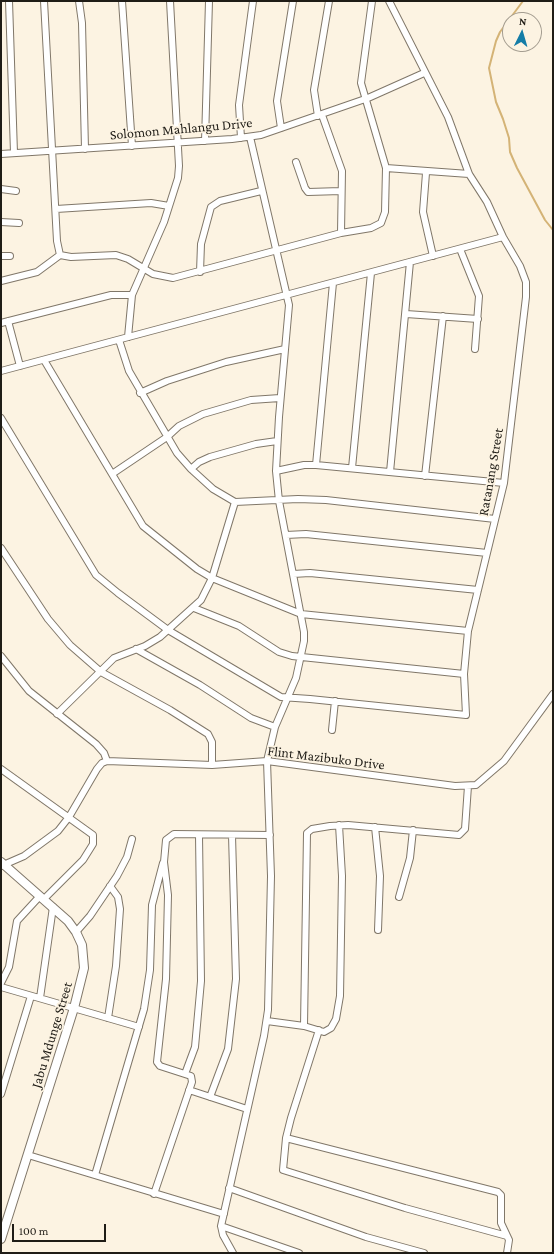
<!DOCTYPE html>
<html>
<head>
<meta charset="utf-8">
<style>
	body { margin:0 }
	#map { position:relative; width:554px; height:1254px; overflow:hidden; background:#fcf3e2; font-family:"Crimson Pro",serif }
	canvas { display:block }
	.frame { position:absolute; inset:0; border:2px solid #1f1c16; pointer-events:none }
	.north { position:absolute; left:502px; top:12px; width:40px; height:40px; box-sizing:border-box; background:#fcf3e2; border:1px solid #a49d90; border-radius:50%; rotate:5deg; font-size:11px; font-weight:700; line-height:16px; text-align:center; color:#1f1c16 }
	.north::after { content:''; display:block; margin:auto; width:14px; height:18px; background:#147da7; clip-path:polygon(50% 0,100% 100%,50% 72%,0 100%) }
	.scale { position:absolute; left:12px; top:1224px; width:94px; height:18px; box-sizing:border-box; border:2px solid #1f1c16; border-top:0; padding-left:5px; font-size:12px; line-height:14px; white-space:nowrap; color:#1f1c16; -webkit-text-stroke:3px #fcf3e2; paint-order:stroke }
</style>
</head>
<body>
<div id="map">
<canvas width="554" height="1254"></canvas>
<div class="frame"></div>
<div class="north">N</div>
<div class="scale">100 m</div>
</div>
<script>
const c = document.querySelector('canvas').getContext('2d');
c.lineJoin = 'round';
const poly = rows => new Path2D(rows.map(r => 'M' + r).join(''));
function stroke(path, color, width, dash) { c.strokeStyle = color; c.lineWidth = width; c.lineCap = dash ? 'butt' : 'round'; c.setLineDash(dash || []); c.stroke(path); }
function drawText(font, color, halo, rows, align = 'center') {
  c.font = font + ' "Crimson Pro",serif'; c.lineWidth = 3.5; c.setLineDash([]); c.textBaseline = 'middle'; c.strokeStyle = halo; c.fillStyle = color; for (const [text, x, y, turn = 0] of rows) {
    c.save(); c.translate(x, y); c.rotate((+turn || 0) * Math.PI / 180); c.textAlign = isNaN(turn) ? turn : align; if (halo) c.strokeText(text, 0, 0); c.fillText(text, 0, 0); c.restore();
  }
}
stroke(poly([
	[523,1,500,32,496,41,489,68,496,102,503,119,509,138,510,152,517,168,545,220,553,230]
]), '#d4b376', 2);
const street = poly([
	[9,1,14,153],
	[44,1,57,241,60,255,71,257,116,255,128,259,153,274,173,278,341,233,371,228,381,223,385,212,386,168,361,83,372,1],
	[79,1,82,23,85,149],
	[122,1,132,146],
	[322,115,342,171,341,233],
	[318,116,314,90,329,1],
	[281,128,277,101,293,1],
	[241,138,239,105,253,1],
	[205,141,209,1],
	[1,154,232,139,261,135,368,98,424,73],
	[296,162,305,188,308,192,341,191],
	[386,168,469,174],
	[426,173,423,212,433,256],
	[1,189,16,191],
	[56,209,151,203,169,206],
	[1,222,19,223],
	[460,249,479,296,475,349],
	[1,256,10,256],
	[200,272,201,244,211,207,220,201,261,191],
	[1,281,37,272,60,255],
	[406,314,478,319],
	[8,321,20,366],
	[1,323,111,295,132,295],
	[128,337,132,295,164,222,178,178,179,166,170,1],
	[119,340,129,371,177,453,191,469,213,489,235,502,298,499,326,500,495,519],
	[44,360,143,526,197,569,212,578,301,614,468,631],
	[1,371,503,237],
	[140,393,167,381,226,362,285,349],
	[1,418,96,575,118,593,168,630,281,697,310,699,466,715,464,674,468,631,504,483,526,297,526,282,520,266,503,237,487,202,469,174,448,117,389,1],
	[316,465,333,283],
	[352,468,371,273],
	[191,469,199,462,210,457,256,444,277,441],
	[276,471,304,465,316,465,504,483],
	[390,472,410,262],
	[112,474,167,437,179,426,203,414,251,400,280,398],
	[425,476,443,316],
	[286,535,306,534,487,553],
	[1,548,48,619,70,645,101,672,170,710,208,734,212,742,212,765],
	[293,574,310,573,478,590],
	[194,608,239,626,279,652,292,656,464,674],
	[136,649,200,685,251,718,275,727],
	[1,656,29,691,96,744,104,753,107,761,212,765,267,761,455,786,476,785,504,761,553,694],
	[57,714,114,658,145,646,160,637,201,600,212,578,235,502],
	[332,730,335,701],
	[1,769,93,835,93,844,83,860,44,899],
	[375,827,380,876,378,930],
	[1,866,24,856,58,831,69,817,97,769,102,763,107,761],
	[399,897,410,858,413,830],
	[76,932,90,916,117,876,127,857,132,839],
	[1,983,9,967,17,921,40,896],
	[1,987,139,1027],
	[40,998,53,907],
	[108,1018,116,966,120,909,118,897,110,886],
	[267,1021,304,1026,324,1032,331,1028,336,1019,340,996,342,876,339,825],
	[304,1026,307,833,312,829,330,826,348,825,459,835,465,829,468,786],
	[319,1030,291,1118,286,1138,283,1170,405,1208,507,1236],
	[185,1074,195,1047,201,981,199,835],
	[189,1090,247,1109],
	[1,1094,31,996],
	[210,1097,228,1049,236,979,232,835],
	[286,1138,498,1192,501,1195,501,1223,509,1240,507,1253],
	[28,1155,224,1214],
	[95,1175,144,1009,150,970,152,905,163,863],
	[229,1188,366,1237,424,1253],
	[154,1194,192,1082,191,1076,160,1066,157,1062,166,979,168,895,164,862,166,840,174,834,270,835],
	[221,1226,299,1253],
	[233,1253,223,1235,221,1226,264,1036,268,1010,271,876,267,761,275,727,296,678,304,641,304,632,279,501,276,471,279,417,289,305,250,137]
]);
const secondary = poly([
	[1,862,68,921,76,932,82,945,84,968,74,1008,1,1239]
]);
stroke(street, '#807769', 8);
stroke(secondary, '#807769', 10);
stroke(street, '#fff', 6);
stroke(secondary, '#fff', 8);
drawText('14px', '#1f1c16', '#fcf3e2', [
	["Solomon Mahlangu Drive",181,129,-5],
	["Ratanang Street",491,472,-80],
	["Flint Mazibuko Drive",326,758,7],
	["Jabu Mdunge Street",52,1035,-73]
]);
</script>
</body>
</html>
